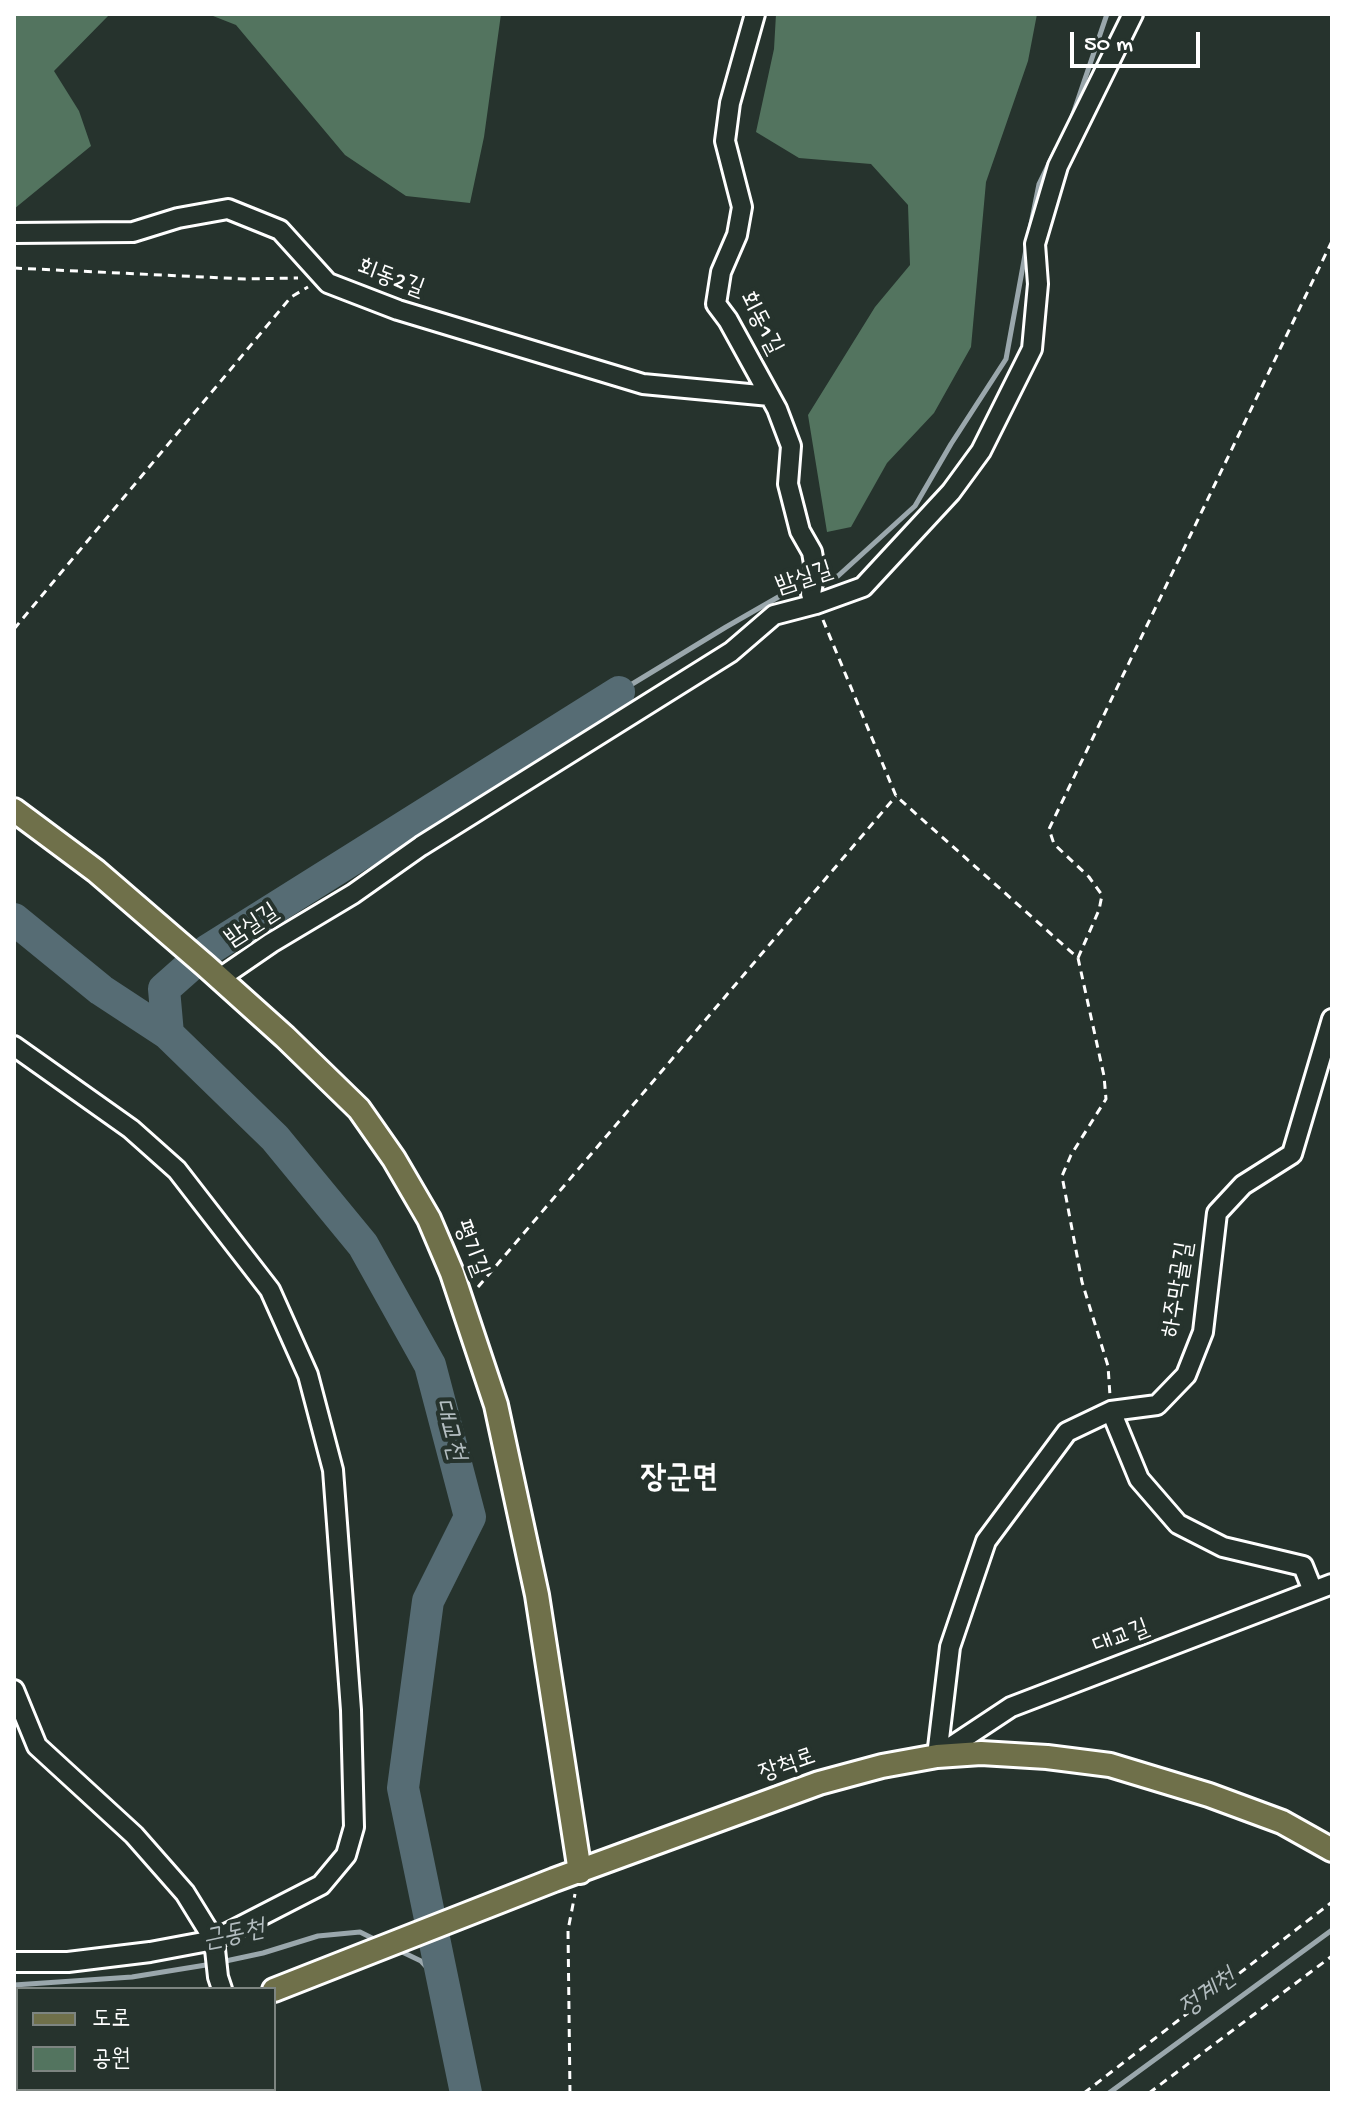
<!DOCTYPE html>
<html>
<head>
<meta charset="utf-8">
<style>
	body { margin:0 }
	#map { position:relative; width:1346px; height:2107px; overflow:hidden; background:#26332d; font-family:"Gochi Hand","Poor Story",sans-serif }
	canvas { display:block }
	.frame { position:absolute; inset:0; border:16px solid #fff; pointer-events:none }
	.legend { position:absolute; left:16px; top:1987px; width:260px; height:104px; box-sizing:border-box; background:#26332d; border:2px solid #7d8581; margin:0; padding:10px 14px; list-style:none; font-size:24px; color:#fff }
	.legend li { display:flex; align-items:center; gap:16px; height:40px }
	.legend b { width:40px; border:2px solid #7d8581 }
	.scale { position:absolute; left:1070px; top:32px; width:130px; height:36px; box-sizing:border-box; border:4px solid #fff; border-top:0; padding-left:10px; font-size:24px; line-height:28px; white-space:nowrap; color:#fff; -webkit-text-stroke:6px #26332d; paint-order:stroke }
</style>
</head>
<body>
<div id="map">
<canvas width="1346" height="2107"></canvas>
<div class="frame"></div>
<ul class="legend">
<li><b style="height:10px;background:#6f704a"></b>도로</li>
<li><b style="height:22px;background:#53745f"></b>공원</li>
</ul>
<div class="scale">50 m</div>
</div>
<script>
const c = document.querySelector('canvas').getContext('2d');
c.lineJoin = 'round';
function paint(path, color) { c.fillStyle = color; c.fill(path, 'evenodd'); }
const poly = rows => new Path2D(rows.map(r => 'M' + r).join(''));
function stroke(path, color, width, dash) { c.strokeStyle = color; c.lineWidth = width; c.lineCap = dash ? 'butt' : 'round'; c.setLineDash(dash || []); c.stroke(path); }
function drawText(font, color, halo, rows, align = 'center') {
  c.font = font + ' "Gochi Hand","Poor Story",sans-serif'; c.lineWidth = 8; c.setLineDash([]); c.textBaseline = 'middle'; c.strokeStyle = halo; c.fillStyle = color; for (const [text, x, y, turn = 0] of rows) {
    c.save(); c.translate(x, y); c.rotate((+turn || 0) * Math.PI / 180); c.textAlign = isNaN(turn) ? turn : align; if (halo) c.strokeText(text, 0, 0); c.fillText(text, 0, 0); c.restore();
  }
}
paint(poly([
	[14,14,110,14,54,71,79,111,91,146,14,209],
	[208,14,501,14,484,137,470,203,406,196,345,155,236,25],
	[776,14,1037,14,1028,61,986,182,971,347,934,413,887,463,851,527,827,532,808,415,875,307,910,265,908,205,871,164,799,158,756,132,774,49]
]), '#53745f');
stroke(poly([
	[1070,123,1107,14],
	[1029,234,1039,184,1056,149],
	[818,580,838,576,915,506,951,444,1006,359,1027,244],
	[619,692,726,627,801,584,809,582],
	[398,1950,421,1961,444,1986],
	[221,1962,263,1953,318,1936,360,1932,378,1941],
	[14,1985,132,1977,212,1964],
	[1109,2093,1332,1930]
]), '#9aa7ac', 5);
stroke(poly([
	[14,919,101,990,168,1034,275,1138,363,1245,430,1365,470,1517,428,1601,403,1788,466,2093],
	[168,1034,164,989,208,950,619,692]
]), '#566c74', 32);
const minor = poly([
	[755,14,730,103,725,141,742,207,737,235,721,272,716,304,728,320,777,409,791,446,788,484,800,531,812,552,815,570,811,594,816,604],
	[14,233,133,232,178,218,228,209,280,230,328,283,398,310,643,384,770,396],
	[220,978,271,943,353,894,421,846,731,652,774,615,816,604,863,587,888,560,951,492,981,451,1032,349,1038,284,1035,244,1058,166,1133,14],
	[14,1046,131,1129,177,1170,270,1290,308,1375,333,1470,351,1710,354,1827,346,1855,321,1885,214,1940,150,1952,68,1962,14,1962],
	[1313,1591,1303,1566,1223,1547,1178,1524,1139,1479,1111,1411,1157,1405,1186,1375,1203,1332,1217,1213,1243,1185,1292,1154,1332,1019],
	[14,1690,37,1746,134,1835,185,1893,214,1940,218,1977,222,1989],
	[937,1756,1011,1707,1332,1584],
	[937,1756,950,1647,986,1541,1067,1432,1111,1411],
	[263,2089,264,2093]
]);
const major = poly([
	[14,810,96,871,206,966,285,1037,359,1109,394,1159,429,1219,452,1273,496,1405,537,1595,580,1872],
	[274,1990,554,1880,819,1783,882,1766,937,1756,981,1753,1047,1757,1110,1765,1209,1795,1282,1822,1332,1850],
	[14,2088,18,2086]
]);
stroke(minor, '#fff', 24);
stroke(major, '#fff', 28);
stroke(poly([
	[14,268,245,279,298,278],
	[823,620,896,796,1078,958,1104,1076,1106,1099,1071,1155,1062,1176,1082,1282,1108,1366,1110,1396],
	[14,629,291,297,308,287],
	[1078,958,1099,910,1102,895,1089,877,1054,844,1049,829,1332,241],
	[478,1287,896,796],
	[570,2093,568,1930,575,1894],
	[1084,2093,1332,1902],
	[1149,2093,1332,1956]
]), '#fff', 3, [8, 6]);
stroke(minor, '#26332d', 18);
stroke(major, '#6f704a', 22);
drawText('24px', '#fff', '#26332d', [
	["회동2길",390,280,20],
	["회동1길",759,324,63],
	["밤실길",805,580,-18],
	["밤실길",253,927,-33],
	["평기길",469,1249,69],
	["하주막골길",1180,1290,-81],
	["대교길",1122,1639,-21],
	["장척로",788,1767,-19]
]);
drawText('italic 26px', '#b3bdc0', '#26332d', [
	["대교천",447,1430,75],
	["근동천",234,1937,-12],
	["정계천",1209,1995,-36]
]);
drawText('bold 32px', '#fff', '#26332d', [
	["장군면",679,1481]
]);
</script>
</body>
</html>
